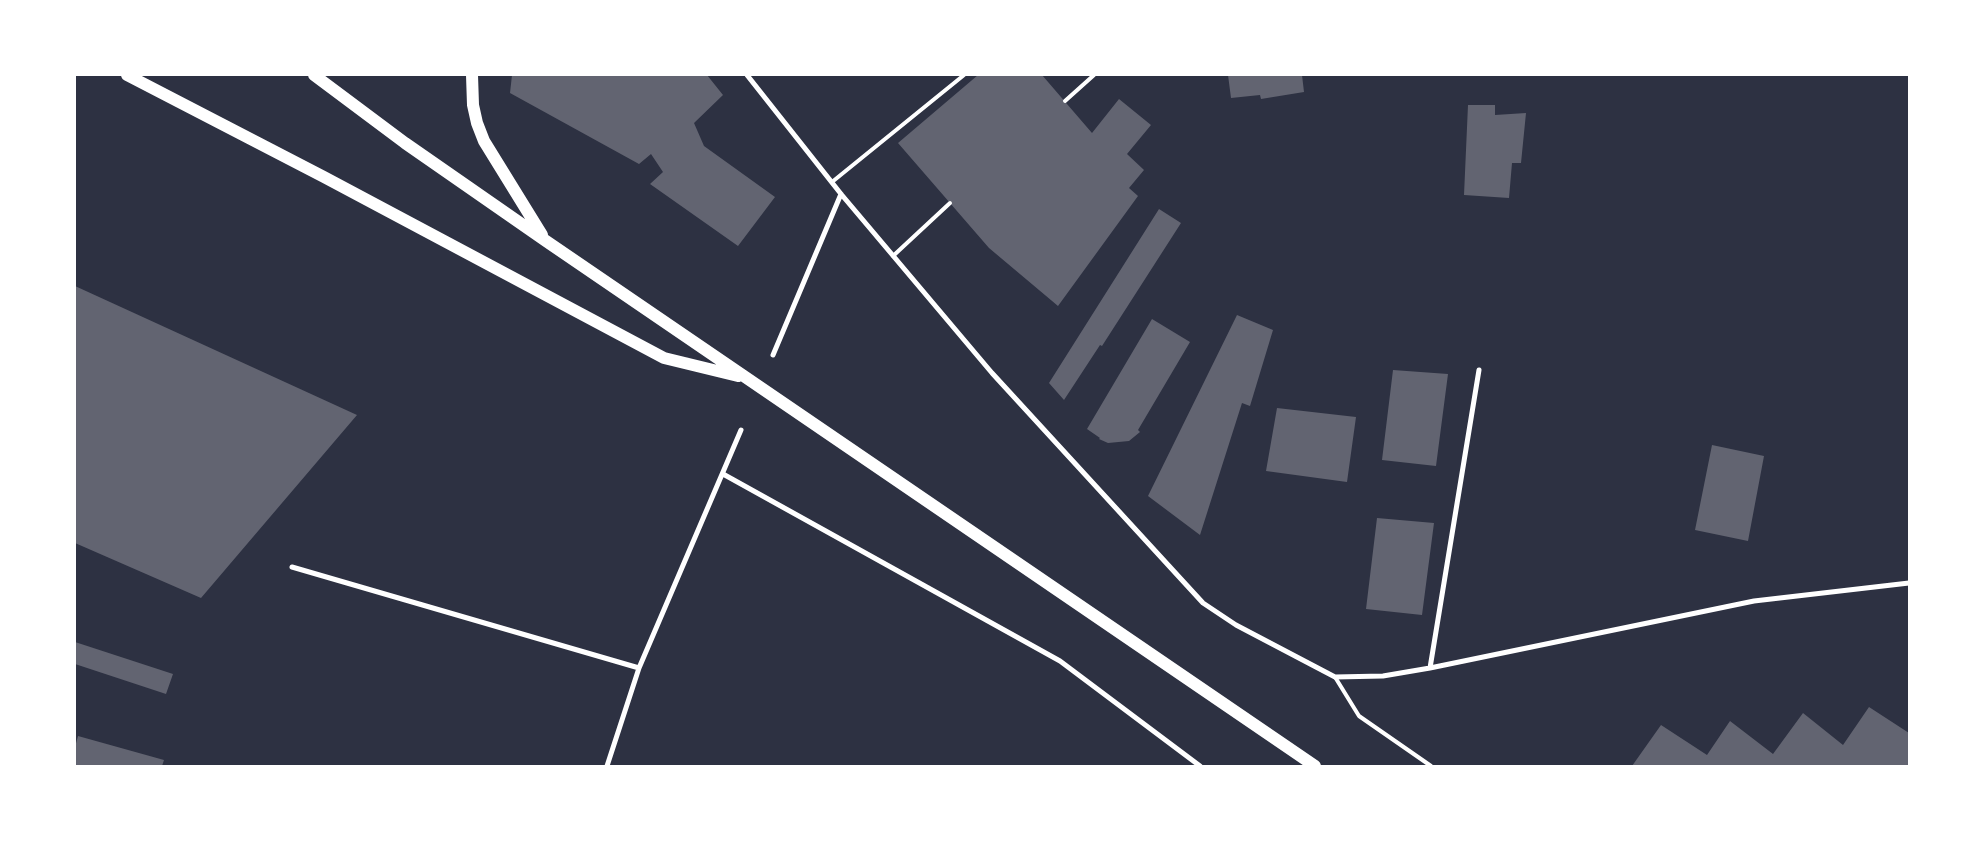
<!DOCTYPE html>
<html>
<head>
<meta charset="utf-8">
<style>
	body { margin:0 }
	#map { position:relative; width:1984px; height:841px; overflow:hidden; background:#2d3142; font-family:"Roboto Condensed",sans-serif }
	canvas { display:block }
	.frame { position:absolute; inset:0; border:76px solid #fff; pointer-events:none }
</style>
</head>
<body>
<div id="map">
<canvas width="1984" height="841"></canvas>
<div class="frame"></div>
</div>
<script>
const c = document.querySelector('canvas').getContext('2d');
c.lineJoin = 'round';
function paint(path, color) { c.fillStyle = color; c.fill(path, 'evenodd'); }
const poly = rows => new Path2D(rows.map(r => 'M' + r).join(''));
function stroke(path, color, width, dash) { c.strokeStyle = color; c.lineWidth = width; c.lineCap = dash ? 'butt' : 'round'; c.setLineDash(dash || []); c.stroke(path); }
paint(poly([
	[512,75,707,75,723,95,694,123,704,146,775,197,738,246,650,184,663,172,651,154,639,164,510,93],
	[978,75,1042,75,1092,133,1119,99,1151,125,1127,154,1144,170,1129,188,1138,196,1058,306,989,248,898,143],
	[1228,75,1302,75,1304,92,1261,99,1260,95,1231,98],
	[1468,105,1495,105,1495,115,1526,113,1521,163,1512,163,1509,198,1464,195],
	[1159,209,1181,223,1102,346,1100,345,1064,400,1049,383],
	[75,286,357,415,201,598,75,543],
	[1237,315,1273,330,1250,406,1242,403,1200,535,1148,496],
	[1152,319,1190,342,1138,430,1140,432,1129,441,1108,443,1099,439,1100,438,1087,429],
	[1393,370,1448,374,1436,466,1382,460],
	[1277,408,1356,417,1347,482,1266,471],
	[1712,445,1764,456,1748,541,1695,530],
	[1377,518,1434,523,1422,615,1366,609],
	[75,642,173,674,166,694,75,664],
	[1869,707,1909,733,1909,766,1632,766,1661,725,1707,755,1730,721,1773,754,1803,713,1843,745],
	[78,736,164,760,162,766,75,766,75,747]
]), '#626471');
stroke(poly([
	[1065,101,1094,75],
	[832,182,964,75],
	[893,256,950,203],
	[1335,677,1359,716,1431,766]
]), '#fff', 4);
stroke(poly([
	[747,75,841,194,992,373,1203,603,1236,625,1335,677,1383,676,1430,668,1754,601,1909,583],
	[773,355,841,194],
	[723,474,1060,661,1200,766],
	[292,567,639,668],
	[1430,668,1479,370],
	[607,766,639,668,741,430]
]), '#fff', 5);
stroke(poly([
	[127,75,324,177,664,358,738,376],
	[314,75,405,143,546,241,1315,766],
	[472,75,473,105,477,123,484,141,542,235]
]), '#fff', 12);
</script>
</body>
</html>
